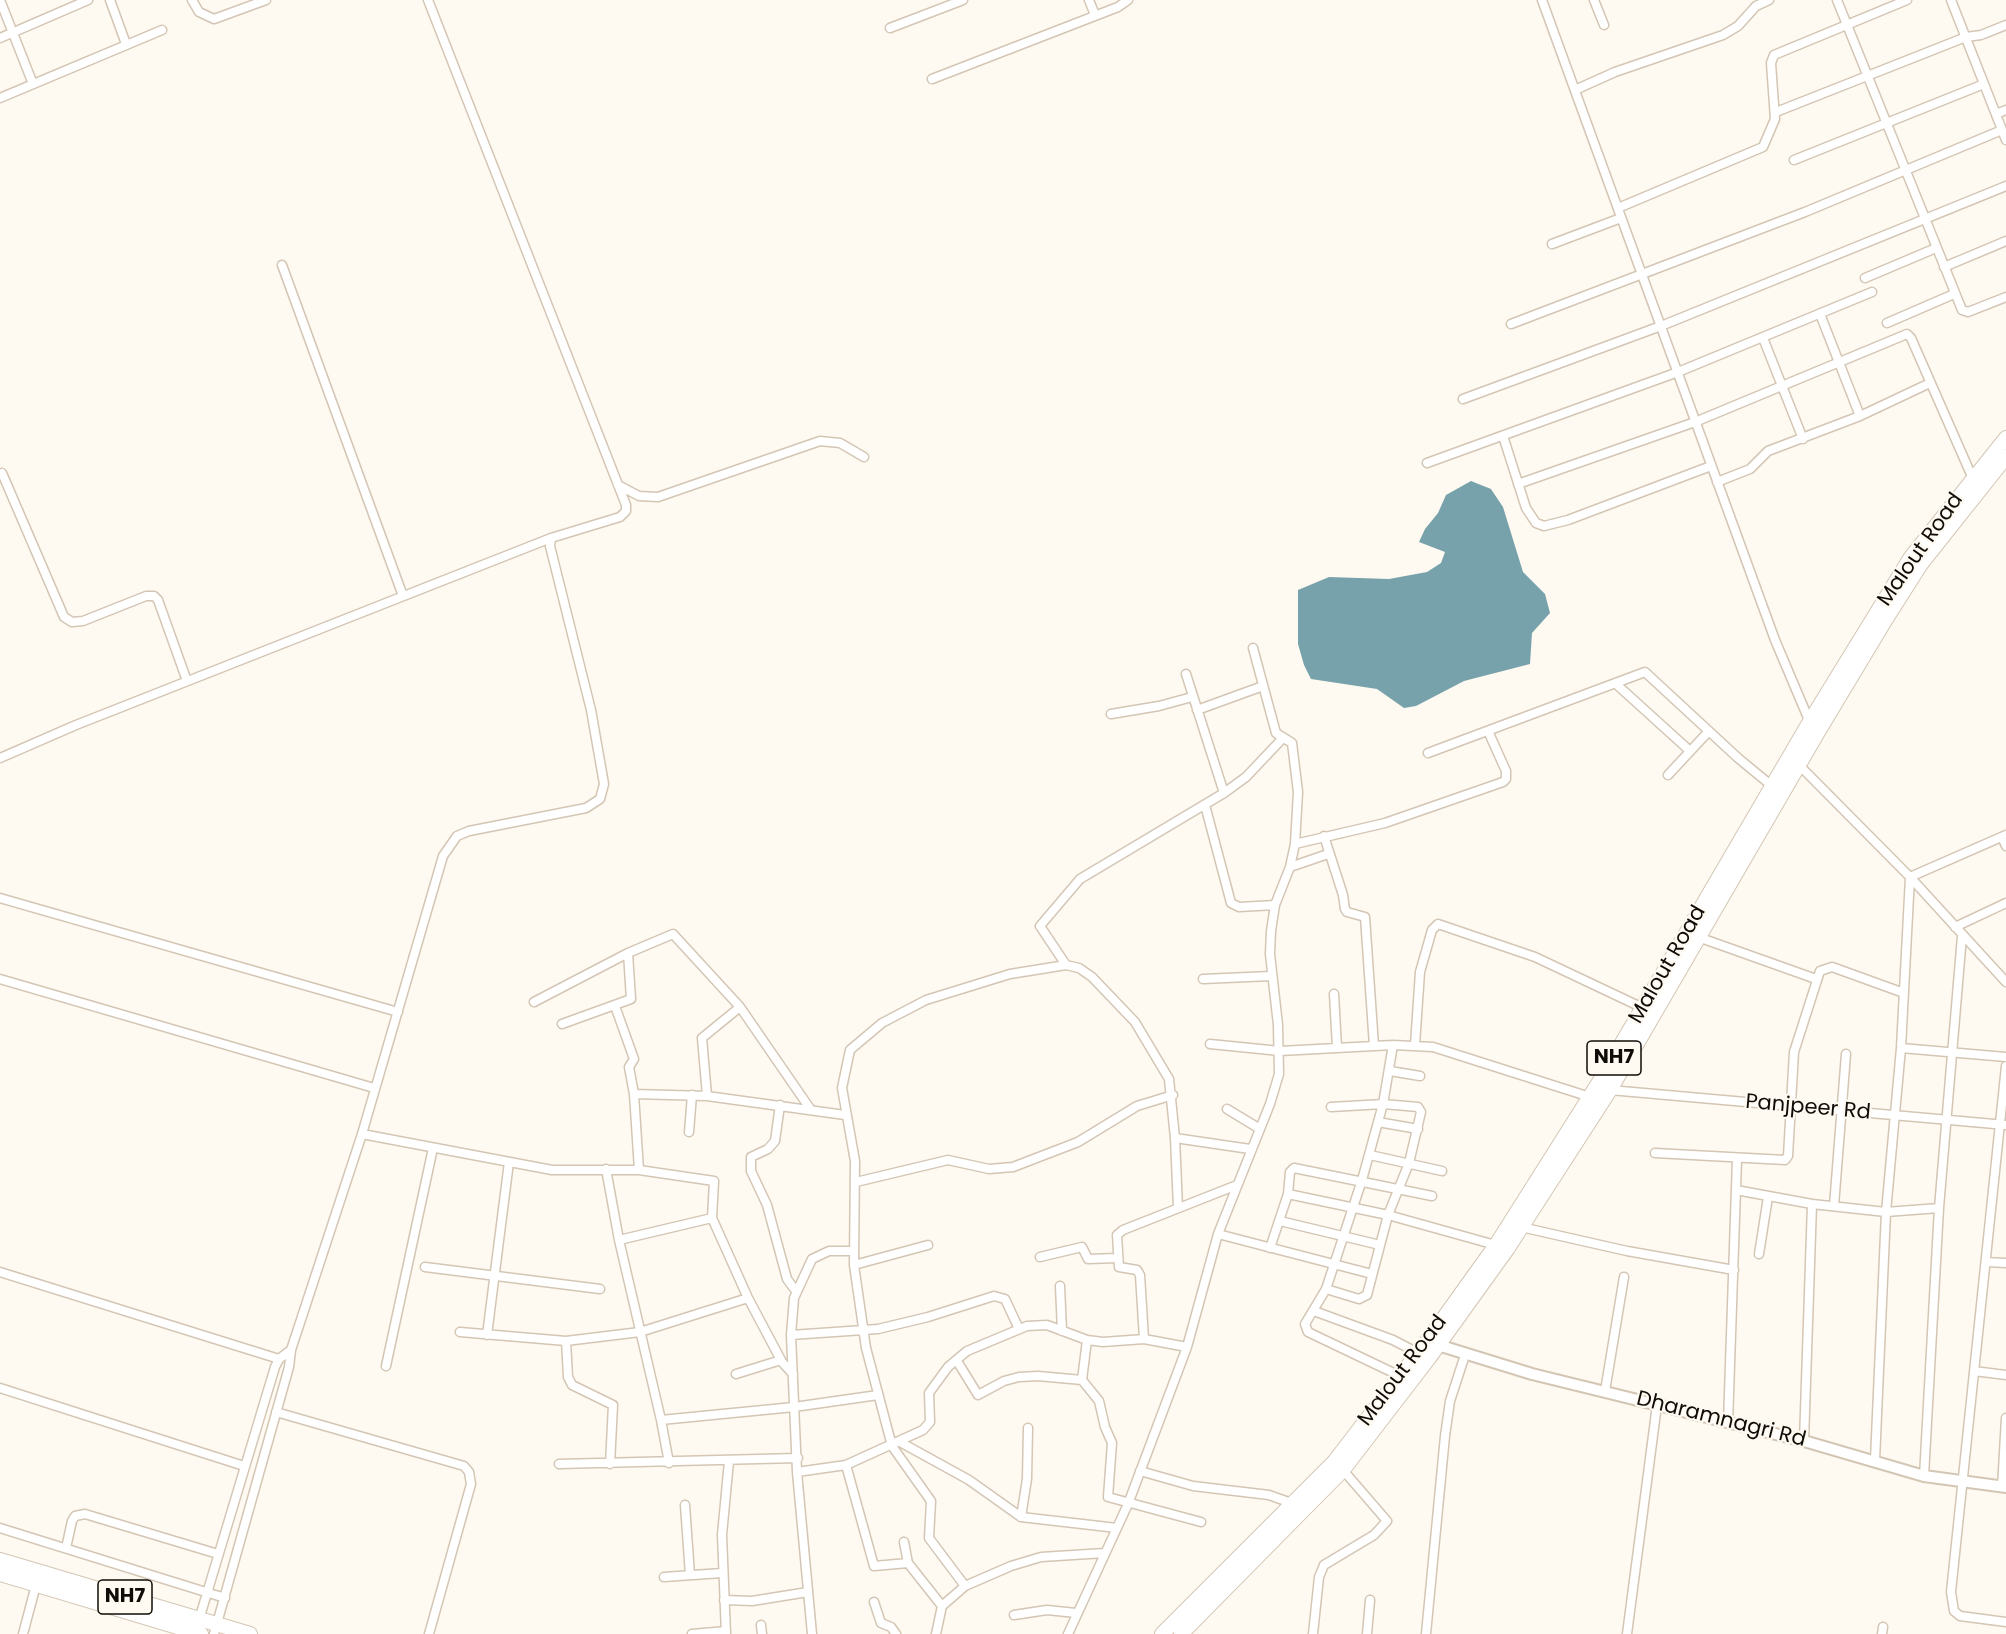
<!DOCTYPE html>
<html>
<head>
<meta charset="utf-8">
<style>
	body { margin:0 }
	canvas { display:block; background:#fef9f1 }
</style>
</head>
<body>
<canvas width="2006" height="1634"></canvas>
<script>
const c = document.querySelector('canvas').getContext('2d');
c.lineJoin = 'round';
function paint(path, color) { c.fillStyle = color; c.fill(path, 'evenodd'); }
const poly = rows => new Path2D(rows.map(r => 'M' + r).join(''));
function stroke(path, color, width, dash) { c.strokeStyle = color; c.lineWidth = width; c.lineCap = dash ? 'butt' : 'round'; c.setLineDash(dash || []); c.stroke(path); }
function drawText(font, color, halo, rows, align = 'center') {
  c.font = font + ' Poppins,sans-serif'; c.lineWidth = 4.5; c.setLineDash([]); c.textBaseline = 'middle'; c.strokeStyle = halo; c.fillStyle = color; for (const [text, x, y, turn = 0] of rows) {
    c.save(); c.translate(x, y); c.rotate((+turn || 0) * Math.PI / 180); c.textAlign = isNaN(turn) ? turn : align; if (halo) c.strokeText(text, 0, 0); c.fillText(text, 0, 0); c.restore();
  }
}
paint(poly([
	[1471,481,1491,489,1503,507,1523,572,1545,594,1550,613,1532,633,1530,664,1464,681,1416,706,1404,708,1377,689,1311,679,1304,665,1298,644,1298,590,1329,577,1389,579,1427,572,1441,563,1445,552,1419,542,1425,529,1438,513,1446,495]
]), '#78a2ab');
const minor = poly([
	[0,0,33,84],
	[110,0,126,44],
	[192,0,199,12,214,19,266,0],
	[1089,0,1095,15],
	[1542,0,1775,640,1811,725],
	[1594,0,1604,25],
	[1837,0,1962,310,1968,312,2006,297],
	[1951,0,2006,140],
	[890,28,963,0],
	[0,38,88,0],
	[932,79,1118,7,1128,0],
	[1575,90,1615,72,1723,35,1738,26,1756,6,1769,0],
	[0,98,162,30],
	[1776,112,1966,37,1981,35,2006,25],
	[1996,114,2006,110],
	[1794,160,1984,84],
	[1618,208,1763,147,1775,119,1771,63,1774,55,1907,0],
	[1552,244,1621,218],
	[282,265,403,596],
	[1944,267,2006,241],
	[1865,278,1936,248],
	[1820,314,1860,416],
	[1887,323,1954,294],
	[1511,324,1805,212,2002,130],
	[1763,338,1803,439],
	[1463,399,1661,326,2006,186],
	[1503,436,1526,508,1536,523,1544,526,1568,520,1711,466],
	[1427,463,1678,372,1872,292],
	[2,473,64,617,72,622,83,621,146,596,154,596,158,600,187,681],
	[1717,482,1750,469,1768,451,1860,416,1930,383],
	[1518,484,1695,422,1907,334,1911,338,1973,479],
	[618,485,639,496,658,497,820,441,840,443,864,457],
	[1186,674,1224,793],
	[1615,683,1690,751],
	[1197,710,1263,686],
	[1111,714,1159,706,1192,697],
	[1428,753,1645,672,1738,758,1772,786],
	[0,758,76,725,551,538],
	[1799,765,1910,877,2006,982],
	[1668,775,1709,731],
	[1205,805,1231,903,1239,907,1275,905],
	[1324,836,1343,895,1345,909,1347,912,1365,917,1374,1046],
	[2002,837,2006,846],
	[1295,844,1385,823,1503,782,1506,779,1506,771,1488,731],
	[1290,867,1328,854],
	[0,898,398,1012],
	[1955,927,2006,903],
	[1698,937,1816,979],
	[1066,965,1040,926,1080,879,1224,793,1246,777,1282,739],
	[0,979,374,1088],
	[1203,979,1271,976],
	[1334,994,1337,1048],
	[534,1002,628,953,673,934,740,1007,811,1110],
	[615,1006,634,1059,629,1067,634,1094,639,1170],
	[562,1024,631,999,628,953],
	[1210,1044,1280,1051,1393,1045,1433,1047,1590,1097],
	[1393,1045,1383,1104,1362,1180,1326,1289,1305,1324,1308,1332,1400,1376],
	[1415,1045,1420,972,1432,930,1438,924,1535,957,1643,1008],
	[1901,1048,2006,1057],
	[2006,1066,1951,1592,1954,1611,1960,1616,2006,1622],
	[1390,1071,1420,1076],
	[1610,1090,2006,1125],
	[634,1094,707,1096,845,1115],
	[707,1096,702,1038,740,1007],
	[780,1105,775,1141,768,1149,751,1157,751,1171,767,1205,787,1279,796,1291],
	[1227,1109,1260,1129],
	[1378,1122,1418,1129],
	[689,1132,692,1095],
	[362,1134,552,1170,639,1170,714,1181,712,1218,748,1298,782,1362,793,1374],
	[1175,1138,1178,1208],
	[1655,1153,1785,1160,1788,1156,1794,1052,1820,971,1832,967,1904,993],
	[1370,1155,1442,1171],
	[606,1169,619,1240,661,1420,794,1407,878,1395],
	[856,1182,948,1160,989,1169,1013,1167,1078,1142,1137,1106,1173,1095],
	[1736,1190,1812,1204,1886,1212,1939,1208],
	[1288,1194,1388,1215,1499,1246],
	[1834,1206,1846,1054],
	[1280,1221,1380,1245],
	[1521,1227,1627,1251,1734,1270],
	[1218,1234,1372,1274],
	[619,1240,712,1218],
	[1270,1248,1288,1194,1290,1172,1294,1168,1432,1196],
	[1759,1254,1768,1197],
	[1040,1257,1082,1247,1088,1259,1117,1258],
	[1986,1262,2006,1263],
	[854,1265,928,1245],
	[425,1267,600,1289],
	[0,1272,279,1359],
	[1060,1286,1062,1331],
	[1326,1289,1359,1299,1367,1295,1388,1215,1409,1163,1421,1112,1418,1107,1383,1104,1331,1107],
	[1314,1311,1393,1340,1418,1353],
	[460,1332,566,1341,640,1332,748,1298],
	[487,1335,509,1162],
	[791,1335,878,1329,928,1317,994,1296,1005,1299,1019,1329],
	[1144,1339,1140,1275,1137,1270,1119,1267,1117,1235,1123,1230,1237,1185],
	[1087,1340,1082,1380,1099,1401,1105,1427,1112,1443,1108,1497,1201,1522],
	[566,1341,568,1377,572,1385,613,1405,610,1464],
	[957,1361,978,1395,1004,1381,1019,1377,1038,1376,1082,1380],
	[386,1366,433,1148],
	[1974,1371,2006,1375],
	[736,1374,781,1360],
	[0,1388,244,1466],
	[1605,1391,1624,1277],
	[276,1412,464,1466,469,1472,471,1484,429,1634],
	[661,1420,669,1463],
	[1728,1423,1737,1159],
	[1804,1441,1812,1204],
	[900,1442,969,1480,1021,1517,1117,1528],
	[1875,1460,1886,1212,1901,1048,1910,877,2006,835],
	[559,1464,798,1458],
	[846,1465,874,1566,908,1563],
	[1140,1471,1193,1486,1269,1495,1294,1504],
	[797,1472,846,1465,923,1430,930,1422,929,1393,948,1367,967,1351,1027,1326,1047,1325,1087,1340,1103,1342,1144,1339,1187,1347],
	[1924,1476,1939,1208,1962,936],
	[2002,1487,2006,1418],
	[685,1505,690,1575],
	[1021,1517,1027,1479,1028,1428],
	[0,1528,225,1598],
	[904,1542,908,1563,942,1606,936,1634],
	[66,1548,72,1521,75,1516,85,1514,218,1554],
	[664,1577,722,1573],
	[965,1586,929,1538,931,1501,892,1446,866,1348,854,1265,855,1161,842,1088,850,1050,882,1023,926,1000,1010,974,1066,965,1079,968,1092,977,1135,1022,1169,1079,1175,1138,1250,1149],
	[724,1600,752,1601,808,1592],
	[874,1602,881,1623,891,1627,896,1634],
	[942,1606,965,1586,1011,1566,1041,1557,1105,1553],
	[1014,1615,1047,1610,1076,1613],
	[198,1623,275,1367,279,1359,291,1350],
	[761,1625,762,1634],
	[23,1634,36,1585],
	[214,1634,289,1367,291,1350,362,1134,443,856,457,836,469,831,586,808,600,799,604,784,591,710,550,546,551,538,620,517,626,511,626,505,428,0],
	[692,1634,726,1631],
	[726,1634,722,1535,729,1461],
	[812,1634,797,1472,791,1335,794,1298,812,1259,829,1251,854,1251],
	[1068,1634,1128,1504,1187,1347,1218,1234,1270,1104,1279,1074,1278,1025,1270,954,1271,931,1275,905,1290,867,1295,844,1298,792,1292,743,1276,733,1253,648],
	[1313,1634,1319,1577,1324,1565,1374,1535,1387,1521,1343,1470],
	[1367,1634,1370,1600],
	[1426,1634,1445,1436,1450,1401,1465,1355],
	[1627,1634,1657,1405],
	[1882,1634,1883,1627]
]);
const tertiary = poly([
	[1438,1345,1532,1374,1804,1441,1924,1476,2006,1487]
]);
const trunk = poly([
	[0,1560,250,1634],
	[0,1574,201,1634],
	[1162,1634,1334,1462,1430,1337,1496,1245,1601,1079,1809,723,1911,557,2006,438],
	[1181,1634,1343,1470,1429,1358,1508,1248,1610,1090,1818,732,1886,619,1921,564,2006,457]
]);
stroke(minor, '#d4c6b4', 11);
stroke(tertiary, '#d4c6b4', 14);
stroke(trunk, '#d4c6b4', 16);
stroke(minor, '#fff', 8);
stroke(tertiary, '#fff', 10);
stroke(trunk, '#fff', 14);
for (const [x, y, w] of [
	[1614,1058,54],
	[125,1597,54]
]) { const box = new Path2D(); box.roundRect(x - w / 2, y - 17, w, 34, 4.5); c.fillStyle = '#fef9f1'; c.fill(box); stroke(box, '#0f0b06', 1.5); }
drawText('bold 20px', '#0f0b06', null, [
	["NH7",1614,1058],
	["NH7",125,1597]
]);
drawText('21px', '#0f0b06', '#fef9f1', [
	["Malout Road",1921,550,-55],
	["Malout Road",1668,965,-60],
	["Panjpeer Rd",1808,1108,5],
	["Malout Road",1403,1371,-53],
	["Dharamnagri Rd",1721,1420,14]
]);
</script>
</body>
</html>
